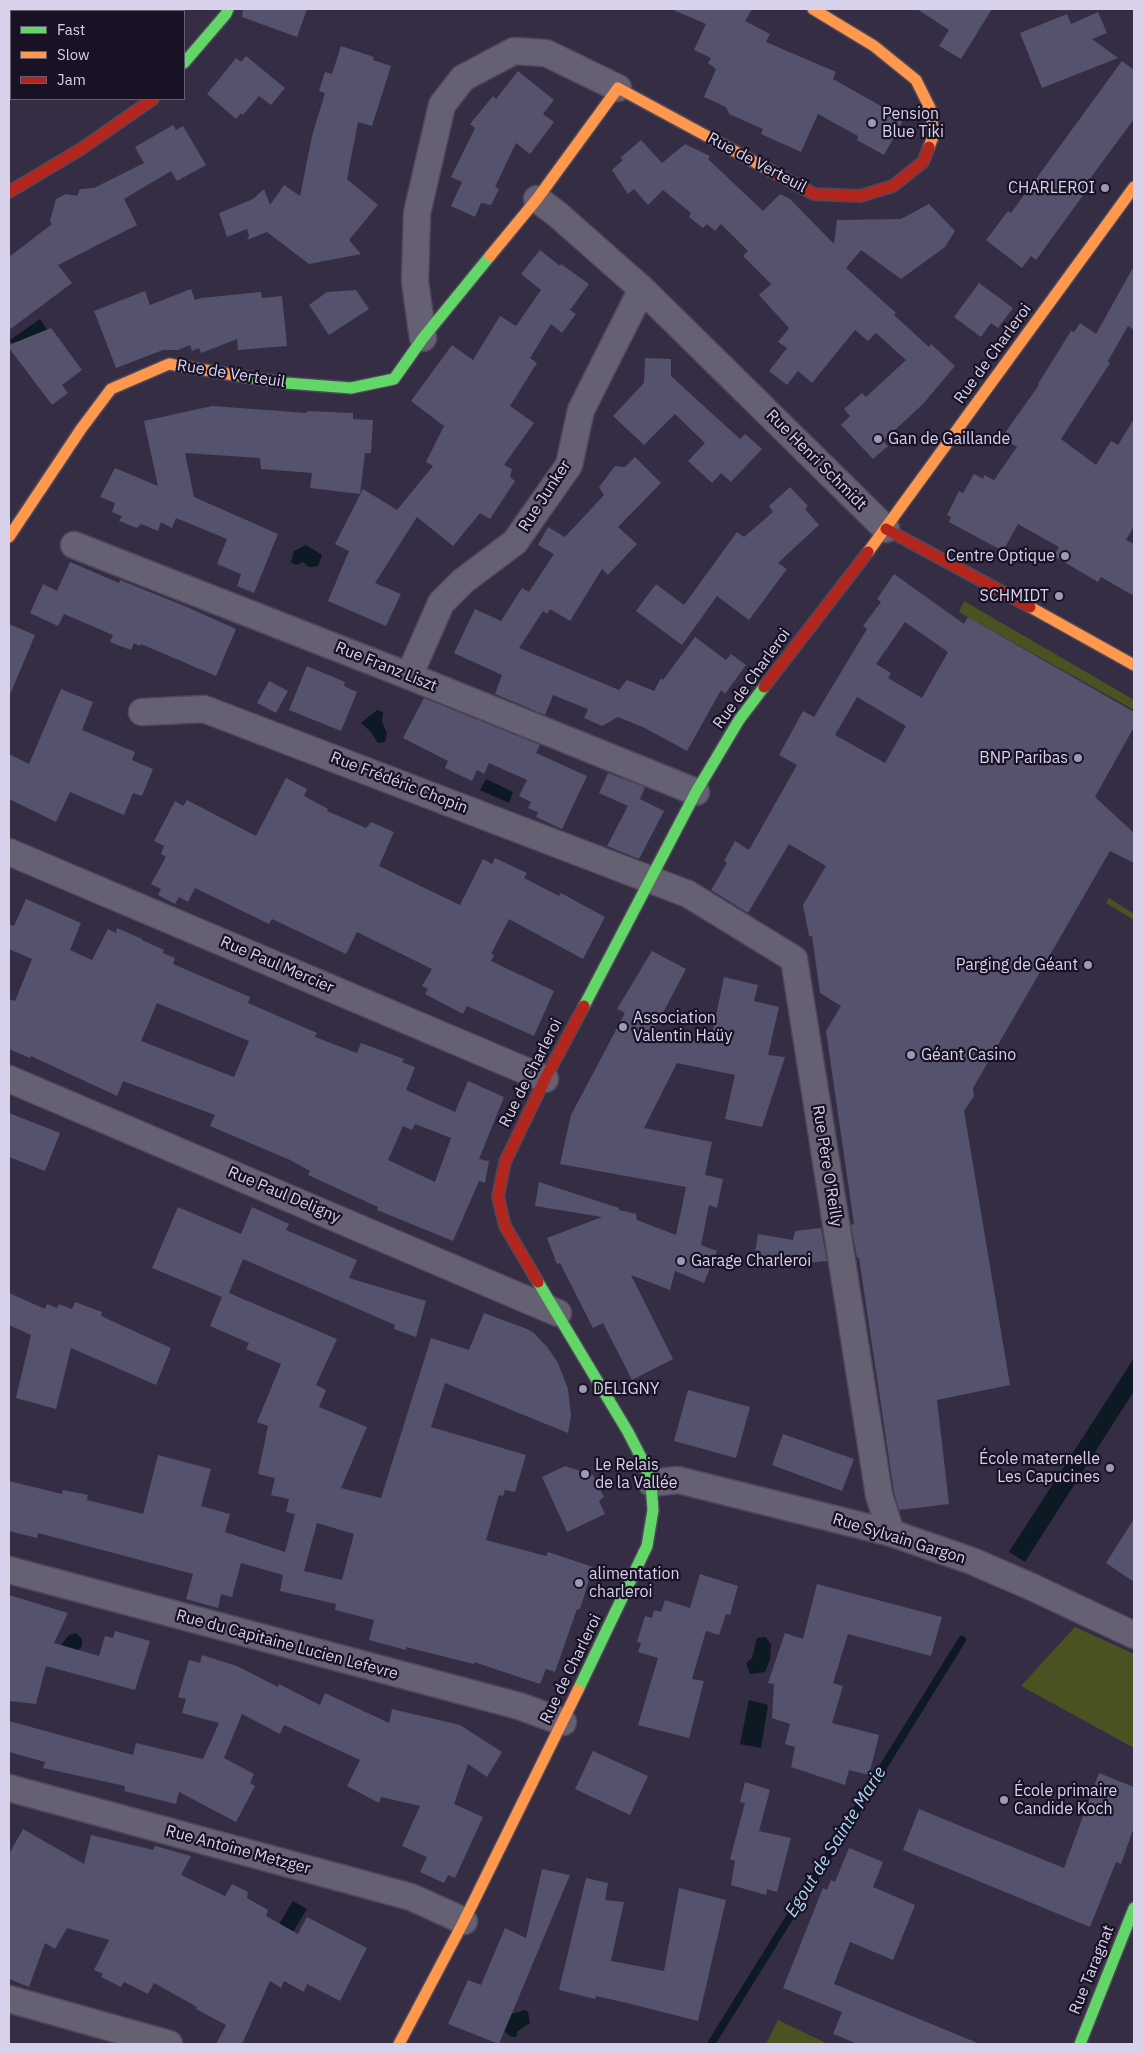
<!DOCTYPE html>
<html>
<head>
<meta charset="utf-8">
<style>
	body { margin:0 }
	#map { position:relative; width:1143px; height:2053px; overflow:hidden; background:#352d44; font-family:"IBM Plex Sans",sans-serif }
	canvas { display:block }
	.frame { position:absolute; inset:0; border:10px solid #d8d1ec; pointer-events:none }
	.legend { position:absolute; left:10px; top:10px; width:175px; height:90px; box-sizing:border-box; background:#181224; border:1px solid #655e74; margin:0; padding:6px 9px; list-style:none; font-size:15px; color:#d8d1ec }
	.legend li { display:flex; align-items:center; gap:10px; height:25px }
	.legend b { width:25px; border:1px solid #655e74 }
</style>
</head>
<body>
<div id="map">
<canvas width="1143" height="2053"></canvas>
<div class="frame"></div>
<ul class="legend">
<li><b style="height:6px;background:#63d668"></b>Fast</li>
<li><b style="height:6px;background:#ff974d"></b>Slow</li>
<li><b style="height:6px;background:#b3261e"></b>Jam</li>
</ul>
</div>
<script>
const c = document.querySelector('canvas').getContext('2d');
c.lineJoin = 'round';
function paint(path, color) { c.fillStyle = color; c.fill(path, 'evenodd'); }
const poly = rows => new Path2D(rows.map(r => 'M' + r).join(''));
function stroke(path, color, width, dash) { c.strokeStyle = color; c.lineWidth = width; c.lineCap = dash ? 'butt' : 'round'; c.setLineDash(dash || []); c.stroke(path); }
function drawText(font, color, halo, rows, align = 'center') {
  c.font = font + ' "IBM Plex Sans",sans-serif'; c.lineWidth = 4.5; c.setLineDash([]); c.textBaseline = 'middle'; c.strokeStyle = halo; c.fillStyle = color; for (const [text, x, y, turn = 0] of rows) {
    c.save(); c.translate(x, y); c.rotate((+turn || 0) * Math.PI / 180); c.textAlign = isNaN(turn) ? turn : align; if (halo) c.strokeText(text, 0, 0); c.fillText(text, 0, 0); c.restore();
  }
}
paint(poly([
	[964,601,1134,700,1134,710,959,612],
	[1109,898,1134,914,1134,920,1106,903],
	[1075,1627,1134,1654,1134,1748,1021,1686],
	[778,2020,828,2044,766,2044]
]), '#4b5221');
paint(poly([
	[40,319,50,334,20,355,10,340],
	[306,545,322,555,318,566,309,567,303,562,296,565,291,562,294,551],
	[377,710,383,712,382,722,387,733,385,742,378,743,371,732,361,723],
	[486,779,513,792,509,803,480,790],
	[1134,1358,1134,1391,1025,1562,1009,1552],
	[76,1633,82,1639,82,1646,70,1660,55,1652,69,1635],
	[765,1637,771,1644,770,1659,765,1672,750,1674,746,1663,752,1658,757,1638],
	[749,1700,768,1705,761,1748,740,1744],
	[293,1901,307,1909,293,1932,279,1924],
	[525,2010,528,2012,530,2023,518,2031,516,2037,511,2037,504,2031,511,2014]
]), '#0d1923');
stroke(poly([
	[711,2044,962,1640]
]), '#0d1923', 8);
paint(poly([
	[243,9,307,9,297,37,242,17],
	[671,9,752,9,745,21,770,34,766,42,836,72,833,79,904,119,884,155,857,140,858,136,818,114,801,152,761,134,763,129,729,114,726,107,704,97,716,69,708,63,711,58,694,50,706,24],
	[917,9,992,9,961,59,939,46,949,30],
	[1098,12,1107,33,1092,39,1118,58,1042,88,1020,33,1067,14,1071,24],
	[341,46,374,57,373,60,391,66,372,126,358,122,347,179,378,205,349,240,361,254,309,264,267,232,247,240,249,236,247,229,227,237,219,213,253,199,264,189,270,205,284,185,300,196,312,136,325,93,319,91,325,72,332,74],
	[246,56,285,88,271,105,259,96,243,115,241,113,236,119,207,94,236,58,241,62],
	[1122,61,1134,70,1134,119,1089,180,1092,183,1036,260,1031,256,1022,268,986,240,1008,211,1011,213],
	[518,71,554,100,543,114,554,122,530,154,516,143,495,187,499,189,491,205,481,203,475,217,451,206,462,182,451,177,475,128,470,124,493,96,496,99],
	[173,125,176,130,183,126,206,165,177,181,171,171,124,199,137,225,58,265,72,283,9,330,9,257,52,224,50,221,56,199,66,194,77,196,80,189,94,188,144,163,135,147],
	[641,140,662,163,685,144,710,156,708,159,763,211,780,194,790,199,834,244,837,220,901,219,929,204,955,231,945,247,901,279,861,250,846,268,896,313,894,315,929,347,931,344,955,366,923,404,883,441,888,446,873,459,841,425,850,416,844,409,862,393,866,397,906,360,876,333,868,341,855,330,812,383,798,371,787,385,769,371,787,348,778,342,789,328,759,295,771,284,743,256,748,251,721,224,715,231,707,224,703,228,689,217,691,213,663,190,648,205,634,189,628,194,612,170,623,160,620,158],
	[540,250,560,266,561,264,589,284,570,310,576,314,562,333,551,324,530,358,537,363,510,406,534,423,504,465,512,469,510,477,515,481,490,519,480,513,453,546,417,517,375,583,401,594,386,626,328,601,349,551,335,544,363,489,397,510,433,466,426,462,444,426,411,401,452,345,473,360,500,316,516,326,541,290,521,274],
	[1134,266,1134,330,1128,326,1108,361,1110,363,1061,439,1096,465,1111,441,1118,445,1134,419,1134,526,1126,540,1134,544,1134,596,1101,577,1098,582,1054,556,1059,547,1018,524,1003,551,949,522,951,517,947,515,959,491,963,493,974,474,983,479,984,475,994,480,1017,447,1002,437,1039,385,1038,384,1071,331,1074,332,1080,323,1096,334],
	[979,283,1013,308,998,328,991,323,981,337,954,317],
	[191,289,195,300,201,298,261,292,262,298,282,296,287,346,238,350,237,339,201,353,199,348,192,351,190,345,178,350,163,350,116,368,94,311,145,291,150,305],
	[356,290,369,309,329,335,309,305,327,292],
	[51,328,82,370,62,385,68,393,52,405,9,348,9,345],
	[645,358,671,359,671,376,740,439,745,434,762,449,731,482,721,473,712,483,688,461,705,443,675,414,644,445,613,416,644,383],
	[212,406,307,413,307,411,353,413,353,419,373,420,371,453,365,453,360,494,310,488,312,473,261,469,260,458,185,453,194,497,278,534,254,593,237,586,241,574,217,564,227,539,176,518,172,528,161,522,158,531,141,524,137,528,119,521,122,516,112,512,115,503,100,497,115,468,158,486,144,421],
	[635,457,661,483,618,527,637,544,608,575,602,569,570,621,550,609,547,614,543,611,519,648,619,690,627,680,654,691,661,678,663,680,695,637,726,660,731,654,746,665,725,694,721,690,687,751,645,728,618,717,602,726,584,718,588,709,553,695,545,715,495,694,502,675,454,653,475,609,501,621,522,588,529,592,554,554,538,545,548,527,565,537,604,495,599,487,615,466,625,467],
	[790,487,808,506,805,509,819,525,778,563,787,569,749,620,717,596,682,645,636,611,656,584,684,605,737,532,744,537,773,512,769,506],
	[70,562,119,583,120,580,187,607,236,629,216,676,141,644,140,646,134,643,131,650,110,642,113,635,64,614,58,626,30,613,43,584,57,591],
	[894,574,964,624,968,617,1134,712,1134,727,1095,797,1134,833,1134,863,1110,851,973,1088,974,1096,964,1111,1010,1385,937,1400,949,1504,899,1510,894,1492,859,1258,857,1258,851,1225,854,1224,826,1031,841,1006,820,993,812,936,809,936,803,905,826,866,789,844,748,913,711,890,727,863,724,861,735,841,749,850,797,765,779,755,803,711,814,717,867,629,863,626,881,602,877,599],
	[905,622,948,652,922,698,888,678,891,673,876,664],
	[857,697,906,726,885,763,835,735],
	[9,624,35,635,9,697],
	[307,666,345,682,344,686,357,692,341,731,289,710],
	[269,681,288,691,276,713,257,703],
	[61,689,93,702,82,730,135,752,132,760,153,769,142,796,133,793,124,815,70,792,56,822,9,799,9,754,29,764],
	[424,698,540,745,536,753,587,776,562,829,536,817,538,812,528,808,531,802,519,796,527,780,489,763,484,774,477,770,472,781,445,768,448,761,403,738],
	[608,773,645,787,640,799,664,811,639,859,607,846,628,806,599,793],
	[286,778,307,789,304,796,328,809,327,811,366,828,371,822,394,832,379,866,460,905,483,859,492,864,495,858,527,873,524,878,559,896,561,893,605,917,583,959,509,919,491,954,494,955,491,961,554,991,534,1036,467,1006,463,1014,425,994,428,989,422,986,432,969,357,932,346,954,272,919,269,924,195,888,188,902,179,897,175,904,158,895,161,889,151,884,166,857,161,854,164,846,154,841,175,801,183,806,187,800,256,836],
	[26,899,81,923,70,950,92,960,108,929,116,933,117,928,142,939,142,940,164,950,163,953,175,958,173,964,250,997,248,1003,317,1033,315,1037,357,1053,361,1043,404,1059,402,1062,415,1067,406,1090,455,1112,468,1081,504,1097,479,1159,489,1161,485,1183,479,1181,453,1241,377,1210,378,1207,308,1175,310,1171,290,1160,210,1126,215,1115,123,1081,117,1096,31,1056,30,1058,9,1049,9,999,15,1001,32,959,9,949,9,924,14,926],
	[157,1003,249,1041,234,1077,141,1041],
	[415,1124,451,1138,435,1182,388,1160,403,1126,412,1130],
	[652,951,686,969,653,1032,710,1044,724,977,758,985,754,1001,779,1007,768,1055,785,1057,762,1127,725,1119,735,1075,677,1063,644,1128,712,1142,705,1175,723,1179,717,1208,709,1205,701,1245,717,1251,704,1283,675,1271,670,1290,631,1275,673,1359,632,1380,603,1323,593,1328,560,1263,557,1264,547,1238,602,1217,535,1206,539,1182,619,1208,619,1210,636,1214,637,1220,676,1235,686,1187,560,1164,571,1115,625,1013,617,1009],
	[9,1113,60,1133,45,1171,9,1157],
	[178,1207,241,1234,252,1207,289,1224,286,1230,357,1260,349,1278,426,1301,416,1337,394,1329,395,1325,243,1259,229,1293,337,1339,316,1385,326,1390,319,1407,367,1427,341,1488,381,1498,431,1338,469,1350,484,1313,527,1329,534,1333,548,1348,558,1363,568,1389,571,1416,568,1433,445,1383,431,1427,526,1455,515,1492,505,1490,503,1496,499,1495,486,1540,546,1556,548,1552,593,1567,580,1609,577,1609,555,1672,546,1669,540,1684,474,1662,474,1664,406,1647,406,1650,369,1640,374,1620,335,1610,336,1604,280,1591,283,1575,241,1563,232,1597,221,1594,218,1608,186,1599,193,1574,38,1533,37,1538,9,1531,9,1481,62,1494,63,1490,88,1495,87,1500,143,1514,158,1455,211,1469,201,1506,230,1514,225,1532,285,1552,295,1514,286,1512,289,1499,271,1495,275,1478,258,1474,268,1426,257,1422,281,1364,246,1349,249,1343,210,1326,222,1297,152,1268],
	[317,1523,354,1534,342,1580,304,1571],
	[821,1228,827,1261,785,1265,754,1260,758,1234,793,1240,795,1231],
	[9,1293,45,1309,47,1304,57,1308,59,1304,72,1309,75,1302,102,1312,101,1316,171,1348,156,1385,71,1348,56,1409,16,1398,31,1335,9,1325],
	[688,1390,750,1407,736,1458,674,1441],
	[783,1434,854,1459,842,1491,772,1465],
	[565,1466,593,1475,604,1497,599,1501,605,1514,567,1532,542,1477],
	[1134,1519,1134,1582,1106,1563],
	[700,1574,738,1586,730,1615,726,1614,719,1635,706,1631,692,1679,704,1681,689,1738,638,1725,658,1658,638,1652,641,1643,637,1642,645,1616,652,1618,654,1610,661,1612,665,1600,690,1608],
	[817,1584,942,1617,931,1656,848,1634,833,1683,843,1686,832,1723,879,1735,869,1775,849,1770,845,1785,791,1767,795,1747,785,1744,790,1724,772,1718,774,1684,768,1683,785,1633,803,1639],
	[9,1595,68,1613,54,1643,99,1656,105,1636,113,1638,115,1631,150,1641,135,1690,46,1666,36,1704,9,1701],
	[202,1655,237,1666,278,1687,279,1684,320,1705,325,1693,389,1723,392,1709,460,1725,502,1752,487,1777,468,1764,454,1804,483,1817,455,1878,448,1875,444,1883,420,1872,427,1857,402,1846,420,1806,381,1797,379,1803,347,1786,360,1760,284,1725,280,1734,242,1714,224,1758,254,1774,250,1783,255,1786,236,1822,179,1792,176,1804,124,1791,125,1786,43,1768,45,1762,9,1752,9,1721,133,1755,136,1743,203,1759,219,1723,182,1713,186,1699,178,1697,189,1660,200,1663],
	[593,1751,648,1776,630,1815,575,1789],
	[1099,1773,1134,1787,1134,1827,1121,1864,1116,1862,1090,1927,903,1850,919,1809,1064,1868],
	[745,1782,770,1790,759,1831,791,1838,777,1892,767,1889,766,1895,731,1885,735,1861,730,1859,745,1803,740,1802],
	[23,1829,84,1864,91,1835,153,1850,155,1846,191,1856,181,1875,225,1896,232,1884,248,1892,247,1898,268,1910,266,1916,298,1934,307,1917,367,1948,340,2001,307,1984,304,1992,284,1981,281,1988,270,1981,242,2044,216,2044,226,2025,196,2009,197,2007,154,1983,148,1994,124,1982,121,1987,101,1977,103,1974,94,1970,109,1940,67,1928,55,1949,45,1943,29,1987,9,1979,9,1854],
	[849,1848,883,1862,873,1887,915,1905,893,1960,850,1942,834,1984,980,2044,858,2044,833,2034,842,2012,783,1988,823,1888,827,1890,831,1880,835,1882],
	[542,1869,570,1875,499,2044,448,2024,468,1980,481,1985,505,1928,526,1938],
	[586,1878,608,1883,605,1900,624,1902,611,1961,664,1971,679,1888,726,1900,698,2021,627,2003,596,1996,595,1999,559,1990]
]), '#55526d');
const street = poly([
	[537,199,557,214,642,289,886,529],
	[423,338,415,282,417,213,442,105,463,78,514,51,546,53,618,88],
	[74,545,409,676,696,792],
	[409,676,441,603,463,581,515,542,569,465,581,410,642,289],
	[142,712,204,709,688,894,794,959,879,1495,891,1533],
	[9,852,545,1079],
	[9,1079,558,1313],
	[651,1483,678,1480,891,1533,972,1561,1032,1587,1134,1635],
	[9,1570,519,1706,563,1722],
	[9,1788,411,1897,464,1921],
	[9,1999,169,2044]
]);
const fast = poly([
	[184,63,226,14,228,9],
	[234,375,286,383,351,388,394,379,423,338,490,256],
	[584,1006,696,792,739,720,764,687],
	[538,1282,628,1432,645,1465,651,1483,653,1510,647,1546,578,1690],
	[1080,2044,1134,1908]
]);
const slow = poly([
	[813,9,874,46,916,80,930,108,934,134,929,147],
	[490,256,537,199,618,88,773,172],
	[9,537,81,429,111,389,169,364,234,375],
	[868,552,1134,187],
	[1030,607,1134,665],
	[399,2044,464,1921,578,1690]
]);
const jam = poly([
	[773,172,814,194,860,196,893,186,923,162,929,147],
	[9,192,81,149,153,99],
	[886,529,1030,607],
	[764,687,868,552],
	[538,1282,505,1226,498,1197,505,1162,545,1079,584,1006]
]);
stroke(street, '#4f485c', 29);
stroke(fast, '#4f485c', 14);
stroke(slow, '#4f485c', 14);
stroke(jam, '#4f485c', 14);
stroke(street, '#666172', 26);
stroke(fast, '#63d668', 11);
stroke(slow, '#ff974d', 11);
stroke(jam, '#b3261e', 11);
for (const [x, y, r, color] of [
	[872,123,5,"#9f98b1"],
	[1105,188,5,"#9f98b1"],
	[878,439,5,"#9f98b1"],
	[1065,556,5,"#9f98b1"],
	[1059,596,5,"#9f98b1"],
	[1078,758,5,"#9f98b1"],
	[1088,965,5,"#9f98b1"],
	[623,1027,5,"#9f98b1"],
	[911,1055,5,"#9f98b1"],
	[681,1261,5,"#9f98b1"],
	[583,1389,5,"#9f98b1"],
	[1110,1468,5,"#9f98b1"],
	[585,1474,5,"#9f98b1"],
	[579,1583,5,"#9f98b1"],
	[1004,1800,5,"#9f98b1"]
]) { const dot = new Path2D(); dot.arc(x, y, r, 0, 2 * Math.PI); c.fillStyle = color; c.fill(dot); stroke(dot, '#181224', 2); }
drawText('16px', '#d8d1ec', '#181224', [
	["Pension",882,114],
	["Blue Tiki",882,132],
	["CHARLEROI",1095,188,"right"],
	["Gan de Gaillande",888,439],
	["Centre Optique",1055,556,"right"],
	["SCHMIDT",1049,596,"right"],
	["BNP Paribas",1068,758,"right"],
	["Parging de Géant",1078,965,"right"],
	["Association",633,1018],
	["Valentin Haüy",633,1036],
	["Géant Casino",921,1055],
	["Garage Charleroi",691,1261],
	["DELIGNY",593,1389],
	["École maternelle",1100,1459,"right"],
	["Les Capucines",1100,1477,"right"],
	["Le Relais",595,1465],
	["de la Vallée",595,1483],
	["alimentation",589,1574],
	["charleroi",589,1592],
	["École primaire",1014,1791],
	["Candide Koch",1014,1809]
], 'left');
drawText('16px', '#d8d1ec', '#181224', [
	["Rue de Verteuil",757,163,28],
	["Rue de Charleroi",993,354,-54],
	["Rue de Verteuil",231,374,9],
	["Rue Henri Schmidt",816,460,45],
	["Rue Junker",545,496,-57],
	["Rue Franz Liszt",386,667,22],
	["Rue de Charleroi",752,679,-54],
	["Rue Frédéric Chopin",399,783,21],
	["Rue Paul Mercier",277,965,23],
	["Rue de Charleroi",531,1073,-63],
	["Rue Père O'Reilly",827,1166,81],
	["Rue Paul Deligny",284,1195,23],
	["Rue Sylvain Gargon",899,1539,17],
	["Rue du Capitaine Lucien Lefevre",287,1645,15],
	["Rue de Charleroi",571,1669,-64],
	["Rue Antoine Metzger",238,1850,15],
	["Rue Taragnat",1092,1970,-68]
]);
drawText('italic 18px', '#aad8f7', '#181224', [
	["Egout de Sainte Marie",836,1842,-58]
]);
</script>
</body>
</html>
